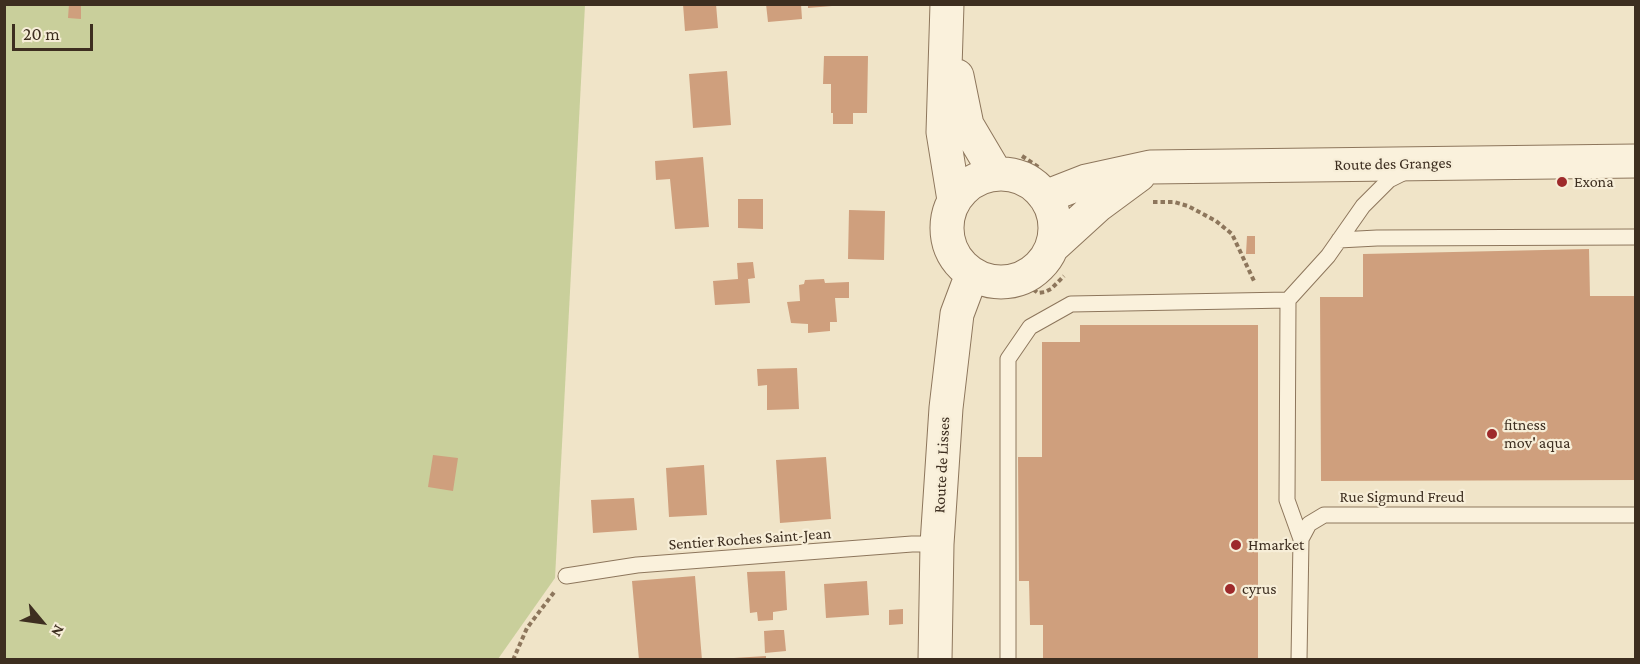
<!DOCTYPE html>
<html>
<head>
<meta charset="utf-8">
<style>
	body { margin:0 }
	#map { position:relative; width:1640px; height:664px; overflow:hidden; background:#f0e4c8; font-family:"Crimson Pro",serif }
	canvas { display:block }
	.frame { position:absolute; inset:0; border:6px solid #3d2e20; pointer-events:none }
	.north { position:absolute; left:12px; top:592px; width:60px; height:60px; -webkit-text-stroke:4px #f7eed8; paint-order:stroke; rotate:119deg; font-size:16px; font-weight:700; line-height:24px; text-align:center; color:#3d2e20 }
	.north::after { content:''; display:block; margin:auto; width:21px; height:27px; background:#3d2e20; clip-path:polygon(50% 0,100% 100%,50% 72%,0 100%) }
	.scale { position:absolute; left:12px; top:24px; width:81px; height:27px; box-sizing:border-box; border:3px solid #3d2e20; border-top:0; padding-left:8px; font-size:18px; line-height:21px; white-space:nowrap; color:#3d2e20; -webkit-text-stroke:4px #f7eed8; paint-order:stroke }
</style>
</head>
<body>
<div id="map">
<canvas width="1640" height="664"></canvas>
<div class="frame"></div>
<div class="north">N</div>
<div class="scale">20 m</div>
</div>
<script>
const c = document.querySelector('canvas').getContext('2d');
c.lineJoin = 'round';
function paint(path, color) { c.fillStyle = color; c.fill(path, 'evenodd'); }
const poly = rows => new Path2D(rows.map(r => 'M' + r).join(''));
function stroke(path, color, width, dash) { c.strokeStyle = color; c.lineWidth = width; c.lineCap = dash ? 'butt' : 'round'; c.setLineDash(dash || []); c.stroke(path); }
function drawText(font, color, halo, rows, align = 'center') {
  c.font = font + ' "Crimson Pro",serif'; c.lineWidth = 4.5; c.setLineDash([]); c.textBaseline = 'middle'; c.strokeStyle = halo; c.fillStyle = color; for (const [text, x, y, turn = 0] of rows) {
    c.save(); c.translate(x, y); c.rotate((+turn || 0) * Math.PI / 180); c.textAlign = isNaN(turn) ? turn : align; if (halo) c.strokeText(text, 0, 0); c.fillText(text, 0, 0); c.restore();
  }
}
paint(poly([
	[4,5,585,5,555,578,498,659,5,659]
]), '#c9cf9b');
paint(poly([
	[69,4,81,5,81,19,68,18],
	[683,4,716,4,718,28,685,31],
	[766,4,801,4,802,19,768,22],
	[808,5,832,5,832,6,808,8],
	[824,56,868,56,867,113,853,113,853,124,833,124,833,113,831,113,831,84,823,84],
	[727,71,731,125,693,128,689,74],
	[703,157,709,227,675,229,670,179,656,180,655,161],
	[738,199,763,199,763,229,738,228],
	[849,210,885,211,884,260,848,259],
	[1247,236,1255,236,1255,254,1246,254],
	[1589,249,1590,296,1636,296,1636,480,1321,481,1320,297,1363,297,1363,254],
	[753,262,755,278,748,279,750,303,715,305,713,281,738,279,737,263],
	[824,279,825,283,849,282,849,298,835,298,837,322,830,322,830,331,808,333,808,324,791,323,787,302,800,301,799,285,804,284,805,280],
	[1080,325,1258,325,1258,660,1043,660,1043,625,1030,625,1029,581,1019,581,1018,457,1042,457,1042,342,1080,342],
	[797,368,799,409,767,410,767,385,758,386,757,369],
	[433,455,458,458,453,491,428,487],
	[826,457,831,519,780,523,776,460],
	[704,465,707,515,669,517,666,468],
	[634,498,637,530,593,533,591,500],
	[785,571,787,610,773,612,773,620,758,621,757,612,750,613,747,572],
	[695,576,702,660,639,660,632,581],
	[867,581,869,615,826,618,824,584],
	[903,609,903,624,889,625,889,610],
	[776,630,784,630,786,651,765,653,764,631],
	[766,656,766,660,734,660,734,658]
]), '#cf9f7d');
const service = poly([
	[1339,240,1377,238,1636,237],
	[1288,300,1328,256,1363,206,1389,180,1407,171],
	[566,576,637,565,912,544,937,544],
	[1008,660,1008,359,1030,327,1071,304,1288,300,1287,500,1301,539],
	[1299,660,1301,539,1309,524,1324,515,1636,515]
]);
const tertiary = poly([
	[947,4,943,132,954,200],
	[957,76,967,125,996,174],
	'947 228a54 54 0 1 1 108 0a54 54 0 1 1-108 0Z',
	[1045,197,1086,181,1150,167,1636,161],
	[1052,247,1097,206,1139,175],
	[935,660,937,544,946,408,957,314,972,274]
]);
stroke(service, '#8d765c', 17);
stroke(tertiary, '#8d765c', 35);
stroke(poly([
	[1022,156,1040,168],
	[1153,202,1174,202,1188,206,1216,221,1232,234,1254,281],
	[1026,277,1030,287,1038,293,1045,292,1051,289,1064,276],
	[513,660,527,628,555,591]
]), '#8d765c', 4, [4.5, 3]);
stroke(service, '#faf1dc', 15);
stroke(tertiary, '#faf1dc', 33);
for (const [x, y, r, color] of [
	[1562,182,6,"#9e2a2b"],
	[1492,434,6,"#9e2a2b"],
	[1236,545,6,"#9e2a2b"],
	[1230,589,6,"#9e2a2b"]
]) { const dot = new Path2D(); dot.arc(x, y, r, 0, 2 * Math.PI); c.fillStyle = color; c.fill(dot); stroke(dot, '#f7eed8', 2); }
drawText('16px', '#3d2e20', '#f7eed8', [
	["Route des Granges",1393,164,-1],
	["Route de Lisses",942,465,-87],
	["Rue Sigmund Freud",1402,497],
	["Sentier Roches Saint-Jean",750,539,-4]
]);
drawText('16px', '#3d2e20', '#f7eed8', [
	["Exona",1574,182],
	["fitness",1504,425],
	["mov' aqua",1504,443],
	["Hmarket",1248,545],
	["cyrus",1242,589]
], 'left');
</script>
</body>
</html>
